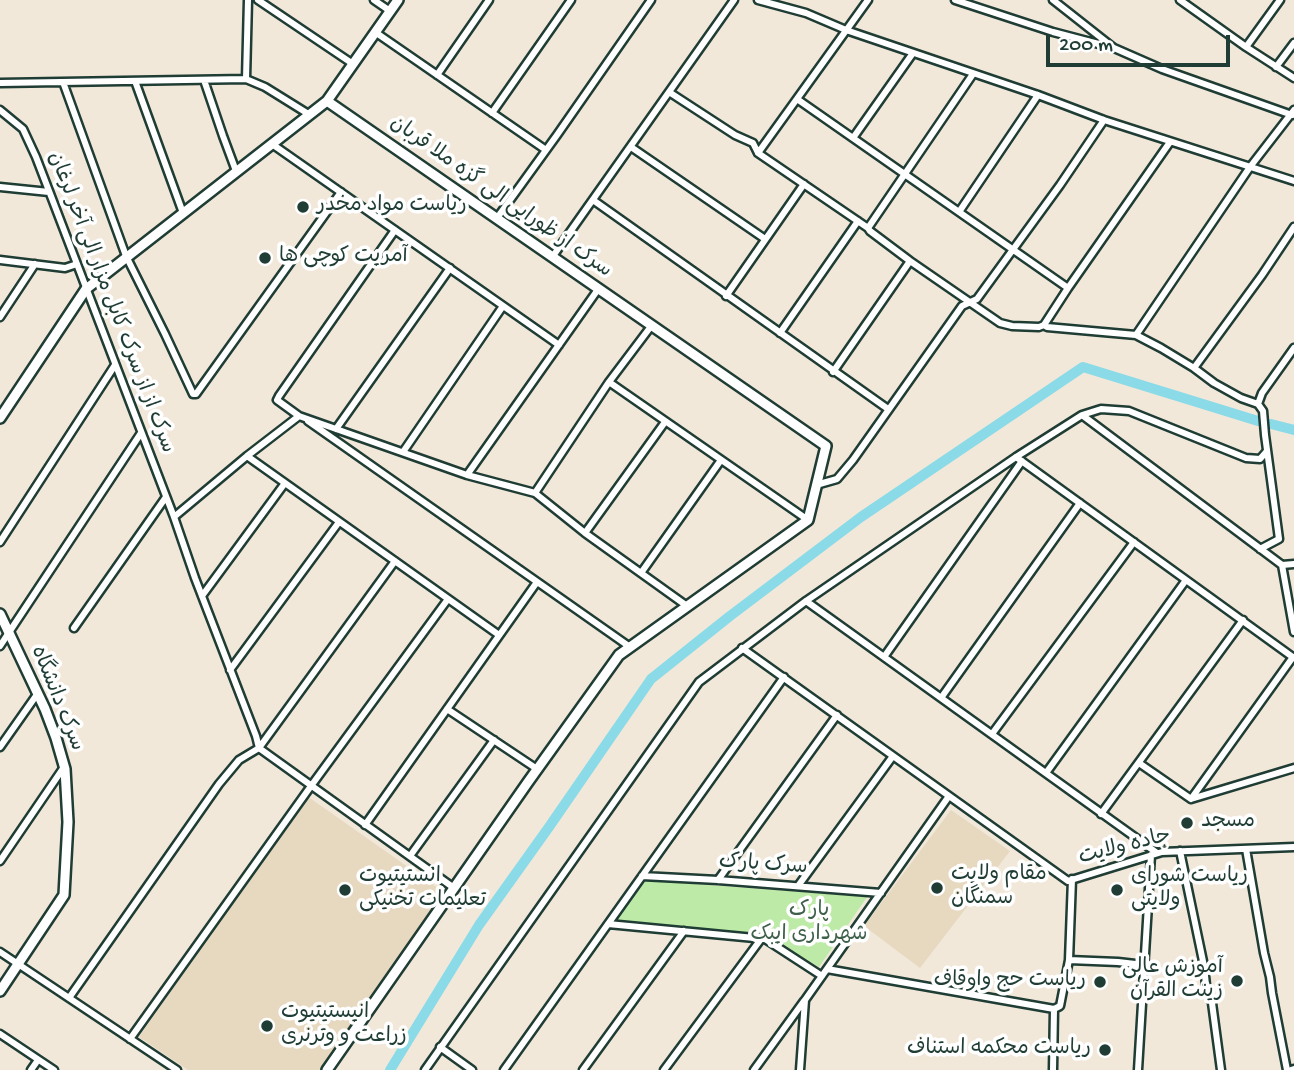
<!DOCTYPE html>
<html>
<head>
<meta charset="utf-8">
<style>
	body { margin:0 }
	#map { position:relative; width:1294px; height:1070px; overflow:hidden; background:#f1e8da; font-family:"Gochi Hand",sans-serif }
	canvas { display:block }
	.scale { position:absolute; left:1046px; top:35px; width:184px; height:32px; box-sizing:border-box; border:4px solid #1f3d34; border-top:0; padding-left:9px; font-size:21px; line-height:24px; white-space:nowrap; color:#1f3d34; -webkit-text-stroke:5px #fff; paint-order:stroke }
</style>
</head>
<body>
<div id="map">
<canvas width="1294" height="1070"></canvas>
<div class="scale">200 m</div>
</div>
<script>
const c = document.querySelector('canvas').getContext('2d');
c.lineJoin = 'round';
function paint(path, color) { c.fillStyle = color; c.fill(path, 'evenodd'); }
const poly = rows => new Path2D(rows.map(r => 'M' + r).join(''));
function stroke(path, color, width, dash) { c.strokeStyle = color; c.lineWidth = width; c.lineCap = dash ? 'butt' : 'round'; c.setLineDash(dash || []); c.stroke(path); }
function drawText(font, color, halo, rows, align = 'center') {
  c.font = font + ' "Gochi Hand","Playpen Sans Arabic",sans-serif'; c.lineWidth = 7; c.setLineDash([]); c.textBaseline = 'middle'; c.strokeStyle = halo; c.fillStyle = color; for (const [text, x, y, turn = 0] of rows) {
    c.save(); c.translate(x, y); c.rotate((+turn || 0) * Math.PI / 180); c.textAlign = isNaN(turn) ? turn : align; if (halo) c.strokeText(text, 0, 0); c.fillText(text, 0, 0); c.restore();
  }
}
paint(poly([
	[307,796,445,893,321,1070,188,1070,139,1037],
	[951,810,1010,851,920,968,864,926]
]), '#e7d8c0');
paint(poly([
	[642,880,867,897,819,967,767,936,614,921]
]), '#bdeaa7');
stroke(poly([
	[1271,424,1294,430],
	[390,1070,479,925,549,827,651,679,730,616,861,517,1083,367,1258,421]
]), '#8adae7', 10);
const street = poly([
	[258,0,353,64],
	[374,0,390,11],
	[758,0,806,13,846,30,1038,95,1104,120,1294,181],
	[955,0,1053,32,1110,47],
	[1053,0,1114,48,1162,69,1292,115],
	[1180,0,1246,47,1294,78],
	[375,32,546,150],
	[1246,47,1280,0],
	[1276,67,1294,43],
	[437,75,489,0],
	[246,79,248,0],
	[204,80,223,136,236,171],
	[135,81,183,213],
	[63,82,126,256,165,334,193,394,196,394,341,192],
	[0,83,246,79,265,87,310,115],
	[669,92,735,135,753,143,758,153,868,228,870,231,910,261,1000,323,1012,326,1039,327,1044,325,1068,288,1170,142],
	[797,99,1068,288],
	[0,110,23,129,36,157,174,517,195,578,256,736,259,748,454,888],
	[492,113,571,0],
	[853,138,913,53],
	[272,144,559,345],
	[631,147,765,239],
	[758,153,868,0],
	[0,187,49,192],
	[593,200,888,409],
	[959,212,1038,95],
	[497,218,557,135,651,0],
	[868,228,973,74],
	[553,256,734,0],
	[0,260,65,268,77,264],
	[726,296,804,184],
	[0,317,35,264],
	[1044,325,1047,327,1136,335,1161,348,1194,368,1214,383,1241,398,1258,404,1263,411,1265,435,1279,539,1260,549],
	[780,333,858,221],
	[1136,335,1250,167,1294,110],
	[1194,368,1262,275,1294,227],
	[833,372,910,261],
	[609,382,808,520],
	[1258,404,1262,393,1294,348],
	[1082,415,1101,409,1129,411,1246,458,1260,459,1267,451],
	[299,416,277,400,279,396,395,230],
	[308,421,630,647],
	[336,429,450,268],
	[403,452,503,306],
	[247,456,499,635],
	[1016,457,1294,658],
	[467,475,599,288],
	[816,485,837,479,853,460,962,306,977,299,1060,185,1104,120],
	[535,493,585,533,687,606],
	[174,517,247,456,299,416,467,475,535,493,609,382,652,325],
	[585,533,665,422],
	[0,542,115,365],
	[1282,565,1294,632],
	[641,573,721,460],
	[202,596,285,483],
	[806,601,1157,853],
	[74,628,166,497],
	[0,646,141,433],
	[742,648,1068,881,1162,852,1294,847],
	[884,657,1022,461],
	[230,670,339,522],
	[941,698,1080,503],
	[447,709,537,769],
	[992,734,1134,542],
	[0,747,38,693],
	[1139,763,1191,799,1294,768],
	[1046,773,1186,580],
	[1191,799,1293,657],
	[1101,814,1243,620],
	[365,825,537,582],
	[1246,849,1264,953,1270,977,1272,993,1287,1070],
	[1180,851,1204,966,1206,985,1212,1003,1221,1070],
	[410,856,494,740],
	[0,861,64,767],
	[642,876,718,880,881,893],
	[718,880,837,715],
	[798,886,893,756],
	[608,924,765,939,822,976],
	[0,952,177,1070],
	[1069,960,1118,962,1144,965],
	[827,969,1054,1009,1053,1070],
	[69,998,219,784,239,760,259,748,395,561],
	[1054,1009,1060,1006,1069,960,1072,879],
	[0,1034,54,1070],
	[130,1039,311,786,448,599],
	[440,1047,472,1070],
	[31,1070,38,1060],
	[425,1070,699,682,806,601,1016,457,1082,415,1282,565,1294,564],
	[504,1070,784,677],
	[583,1070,684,931],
	[664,1070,761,939],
	[754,1070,804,1001],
	[800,1070,805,1000,949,796],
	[1138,1070,1151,855],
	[1291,1070,1294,1069]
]);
const secondary = poly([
	[0,418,86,289,327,101,398,0],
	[0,614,45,709,56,738,65,769,68,822,64,895,0,991],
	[327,1070,528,782,619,655,808,520,826,446,327,101]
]);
stroke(street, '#1f3d34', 11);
stroke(secondary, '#1f3d34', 14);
stroke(street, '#fff', 6);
stroke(secondary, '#fff', 9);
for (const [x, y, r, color] of [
	[303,207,7,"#1f3d34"],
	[265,258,7,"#1f3d34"],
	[1187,823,7,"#1f3d34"],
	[937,888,7,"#1f3d34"],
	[345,890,7,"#1f3d34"],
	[1117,890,7,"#1f3d34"],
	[1237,981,7,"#1f3d34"],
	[1100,982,7,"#1f3d34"],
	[267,1026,7,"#1f3d34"],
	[1105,1050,7,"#1f3d34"]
]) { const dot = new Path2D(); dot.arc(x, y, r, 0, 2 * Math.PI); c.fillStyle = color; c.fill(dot); stroke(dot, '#fff', 2.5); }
drawText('21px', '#1f3d34', '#fff', [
	["سرک از ظورایی الی گزه ملا قربان",500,198,35],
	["سرک از از سرک کابل مزار الی آخر لرغان",110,303,69],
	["سرک دانشگاه",56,699,68],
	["جاده ولایت",1125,848,-14],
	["سرک پارک",763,866,4]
]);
drawText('21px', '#1f3d34', '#fff', [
	["ریاست مواد مخدر",317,207],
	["آمریت کوچی ها",279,258],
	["مسجد",1201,823],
	["مقام ولایت",951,876],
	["سمنگان",951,900],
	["انستیتیوت",359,878],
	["تعلیمات تخنیکی",359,902],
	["ریاست شورای",1131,878],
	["ولایتی",1131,902],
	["آموزش عالی",1223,969,"right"],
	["زینت القرآن",1223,993,"right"],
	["ریاست حج واوقاف",1086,982,"right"],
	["انیستیتیوت",281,1014],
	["زراعت و وترنری",281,1038],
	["ریاست محکمه استناف",1091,1050,"right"]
], 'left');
drawText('21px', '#3f604b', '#fff', [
	["پارک",809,912],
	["شهرداری ایبک",809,936]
]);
</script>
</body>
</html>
